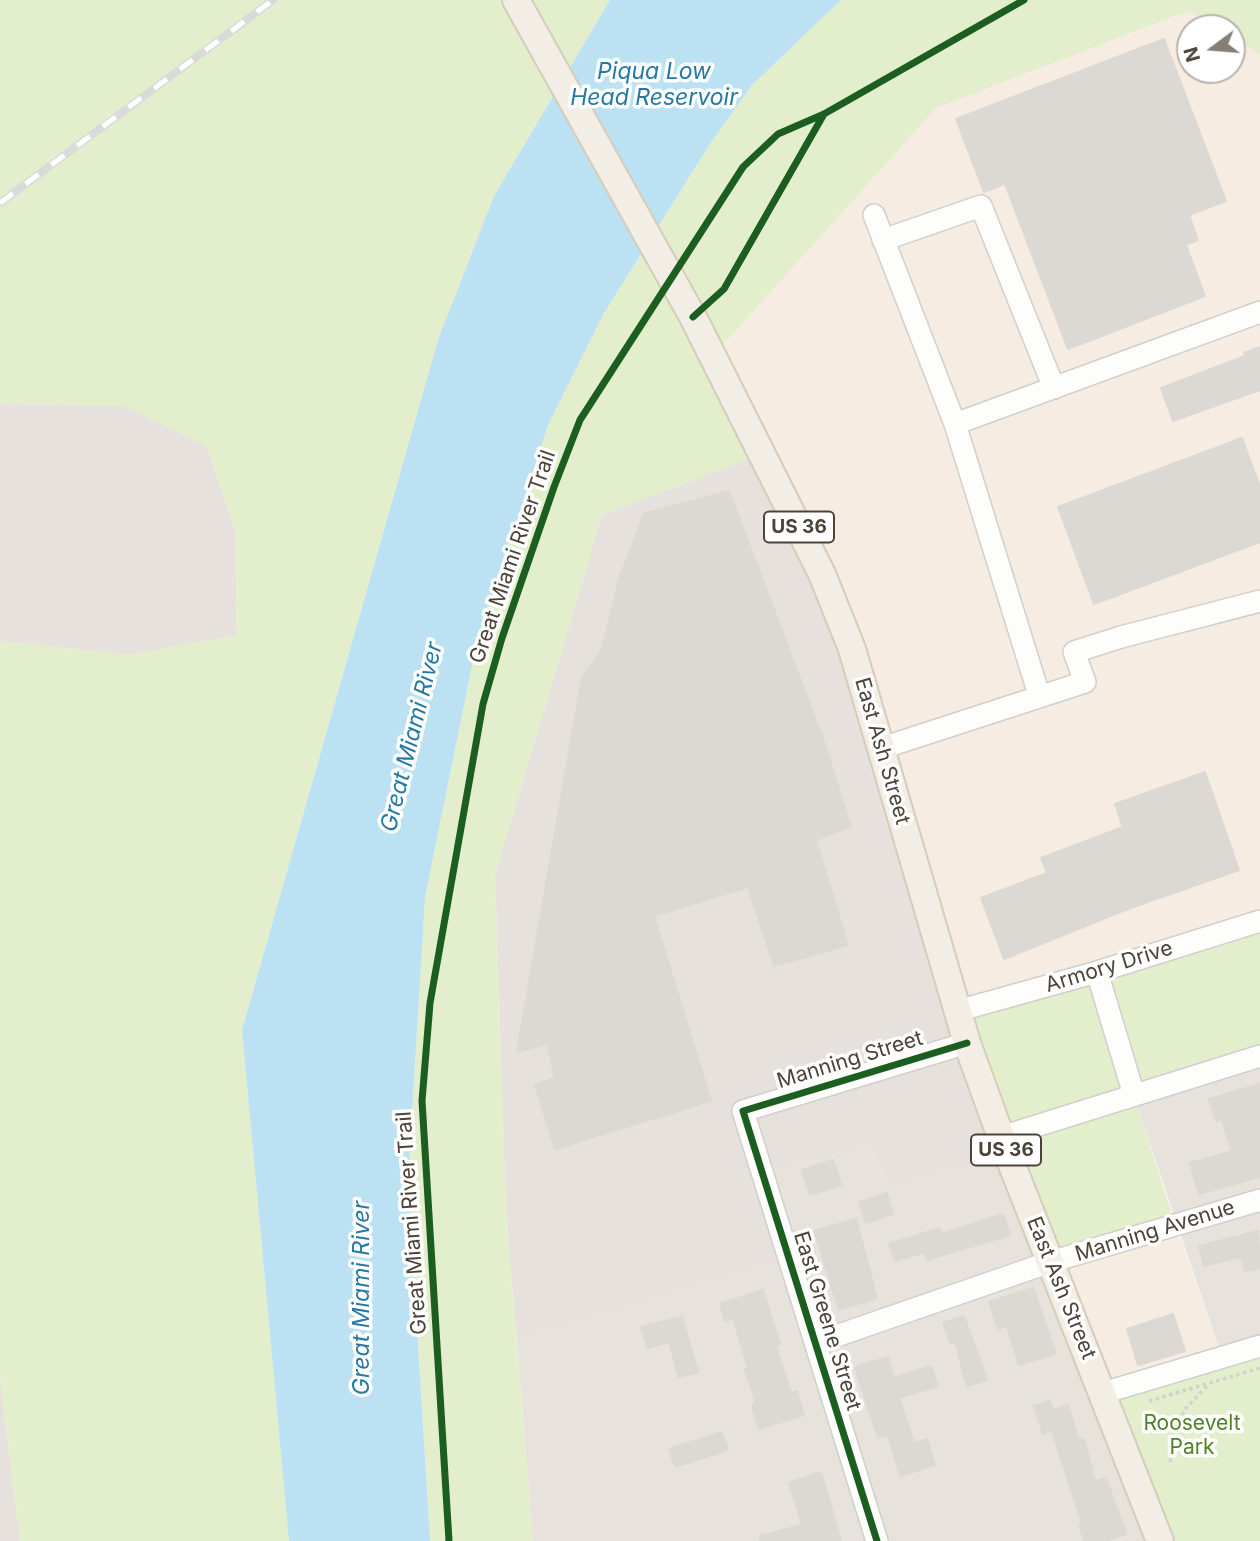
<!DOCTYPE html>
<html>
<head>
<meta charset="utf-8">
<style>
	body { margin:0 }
	#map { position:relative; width:1260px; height:1541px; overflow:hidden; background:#f3f1ee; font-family:Inter,sans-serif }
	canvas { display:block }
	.north { position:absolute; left:1176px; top:14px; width:70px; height:70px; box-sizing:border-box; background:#fff; border:2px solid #b7b3af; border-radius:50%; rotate:254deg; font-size:19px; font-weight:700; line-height:28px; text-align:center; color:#4b4238 }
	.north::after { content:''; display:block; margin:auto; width:24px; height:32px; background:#867f78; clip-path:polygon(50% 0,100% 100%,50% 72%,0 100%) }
</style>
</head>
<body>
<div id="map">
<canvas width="1260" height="1541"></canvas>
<div class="north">N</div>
</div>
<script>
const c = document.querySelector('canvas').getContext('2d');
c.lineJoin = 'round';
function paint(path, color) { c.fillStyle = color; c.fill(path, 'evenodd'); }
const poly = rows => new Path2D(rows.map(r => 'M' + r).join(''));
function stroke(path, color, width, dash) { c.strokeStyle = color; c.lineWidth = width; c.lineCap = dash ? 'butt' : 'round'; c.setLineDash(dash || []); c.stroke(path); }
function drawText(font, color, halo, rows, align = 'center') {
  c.font = font + ' Inter,sans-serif'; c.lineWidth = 7; c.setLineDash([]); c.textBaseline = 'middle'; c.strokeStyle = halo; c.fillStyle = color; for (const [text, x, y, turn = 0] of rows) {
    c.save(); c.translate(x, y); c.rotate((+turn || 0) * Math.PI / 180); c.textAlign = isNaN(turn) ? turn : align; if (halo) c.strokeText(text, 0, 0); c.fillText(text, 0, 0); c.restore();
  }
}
paint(poly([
	[1260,1056,1260,1346,1222,1357,1134,1095],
	[873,1142,892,1187,1007,1154,1160,1541,533,1541,517,1341,788,1257,762,1172]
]), '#e7e2db');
paint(poly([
	[1189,11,1217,28,1190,28,1190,70,1232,70,1232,37,1260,55,1260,921,957,1011,713,356,936,108],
	[1175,1225,1222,1357,1103,1393,1050,1262]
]), '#f6ece1');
paint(poly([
	[0,404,124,406,206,445,235,529,237,635,129,655,0,641],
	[762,454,822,574,1007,1154,892,1187,872,1143,762,1172,789,1257,517,1341,506,1211,495,875,602,515],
	[0,1378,20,1541,0,1541]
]), '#e6e1dd');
paint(poly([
	[0,0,610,0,494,196,438,340,242,1030,289,1541,20,1541,0,1378,0,641,129,655,237,635,235,529,206,445,124,406,0,404],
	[841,0,1260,0,1260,55,1232,37,1232,28,1217,28,1188,11,936,108,713,356,762,454,602,515,495,875,506,1211,533,1541,430,1541,408,1180,425,897,475,651,548,425,604,313,708,147,752,85],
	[1260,921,1260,1056,1134,1095,1175,1225,1050,1262,957,1011],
	[1260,1346,1260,1541,1160,1541,1103,1393]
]), '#e3eecd');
paint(poly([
	[610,0,841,0,752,85,708,147,604,313,548,425,475,651,425,897,408,1180,430,1541,289,1541,242,1030,438,340,494,196]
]), '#bce1f3');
const building = poly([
	[1164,39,1226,201,1189,215,1198,240,1186,245,1205,296,1068,349,1005,184,984,192,956,119,1164,39],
	[1260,347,1260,390,1173,421,1161,388,1245,356,1244,353,1260,347],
	[1242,438,1260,487,1260,542,1094,604,1058,507,1242,438],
	[729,491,822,736,851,826,816,840,848,945,774,966,748,887,654,916,711,1101,555,1149,535,1085,555,1078,547,1044,517,1052,582,677,602,650,619,579,644,514,729,491],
	[1205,772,1239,870,1128,909,1004,959,981,898,1047,873,1041,858,1123,827,1115,804,1205,772],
	[1260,1084,1260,1177,1199,1194,1190,1163,1232,1151,1222,1119,1216,1121,1209,1099,1260,1084],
	[833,1160,841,1185,810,1195,802,1170,833,1160],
	[887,1193,893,1214,866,1223,859,1202,887,1193],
	[1003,1214,1010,1235,927,1260,925,1252,895,1261,889,1244,940,1228,942,1234,1003,1214],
	[856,1219,877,1298,839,1310,814,1231,856,1219],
	[1258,1231,1260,1268,1245,1271,1241,1257,1204,1266,1199,1246,1258,1231],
	[1033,1288,1056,1353,1019,1365,1007,1326,998,1329,989,1302,1033,1288],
	[763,1290,780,1344,776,1346,791,1393,797,1391,804,1415,759,1429,752,1405,756,1404,745,1369,748,1368,733,1319,725,1321,720,1304,763,1290],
	[1173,1314,1185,1351,1138,1365,1127,1329,1173,1314],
	[964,1316,987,1380,967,1386,955,1342,950,1343,943,1323,964,1316],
	[682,1317,698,1372,679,1377,669,1342,647,1348,641,1327,682,1317],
	[888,1357,894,1378,931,1366,938,1386,899,1398,914,1443,927,1439,935,1465,900,1476,888,1435,878,1438,855,1367,888,1357],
	[1050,1401,1053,1410,1068,1405,1079,1440,1084,1439,1095,1481,1106,1478,1126,1534,1105,1541,1084,1541,1079,1524,1082,1523,1052,1431,1043,1434,1034,1406,1050,1401],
	[722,1432,728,1450,675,1467,669,1449,722,1432],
	[821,1472,841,1541,760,1541,760,1536,802,1525,789,1483,821,1472]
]);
paint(building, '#dcd8d4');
stroke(building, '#dcd8d3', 2);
const minor = poly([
	[874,215,955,424,1039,695],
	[883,240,981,206,1054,388],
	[955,424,1260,312],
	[882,748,1085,682,1074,652,1121,637,1260,601],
	[1097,972,1134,1095],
	[957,1011,1097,972,1260,921],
	[1001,1137,1260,1056],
	[816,1343,1050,1262,1260,1200],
	[1103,1393,1260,1346],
	[877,1541,743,1111,967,1043]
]);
const major = poly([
	[516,0,693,317,822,574,852,649,967,1043,1001,1137,1160,1541]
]);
stroke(minor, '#d1cfcb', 24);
stroke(major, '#d6ccba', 30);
stroke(poly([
	[1149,1401,1260,1368],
	[1170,1462,1173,1434,1185,1409,1208,1385]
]), '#d3d1cc', 3.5, [3.5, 3.5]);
stroke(minor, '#fdfdfc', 21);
stroke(major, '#f2eee6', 26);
const rail = poly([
	[0,203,273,0]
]);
stroke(rail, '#dadada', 8);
stroke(rail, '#fff', 5, [16]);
stroke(poly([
	[693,317,724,289,824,114],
	[449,1541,422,1101,430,1003,483,704,502,638,554,487,580,420,743,167,778,134,824,114,1024,0],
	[877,1541,743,1111,967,1043]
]), '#1b5e20', 7);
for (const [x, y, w] of [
	[799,527,70],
	[1006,1150,70]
]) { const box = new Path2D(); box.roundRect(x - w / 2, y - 15.5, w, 31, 5); c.fillStyle = '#fff'; c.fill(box); stroke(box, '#4b4238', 2); }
drawText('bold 19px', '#4b4238', null, [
	["US 36",799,527],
	["US 36",1006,1150]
]);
drawText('21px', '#4b4238', '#fff', [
	["Great Miami River Trail",513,557,-71],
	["East Ash Street",882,751,74],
	["Armory Drive",1109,967,-17],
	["Manning Street",850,1060,-17],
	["Great Miami River Trail",412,1223,-94],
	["Manning Avenue",1155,1231,-17],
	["East Ash Street",1061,1288,68],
	["East Greene Street",827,1321,73]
]);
drawText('21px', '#508226', '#fff', [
	["Roosevelt",1192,1424],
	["Park",1192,1448]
]);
drawText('italic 23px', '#2579a5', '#fff', [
	["Piqua Low",654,72],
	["Head Reservoir",654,98],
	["Great Miami River",412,737,-76],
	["Great Miami River",362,1298,-90]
]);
</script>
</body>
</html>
